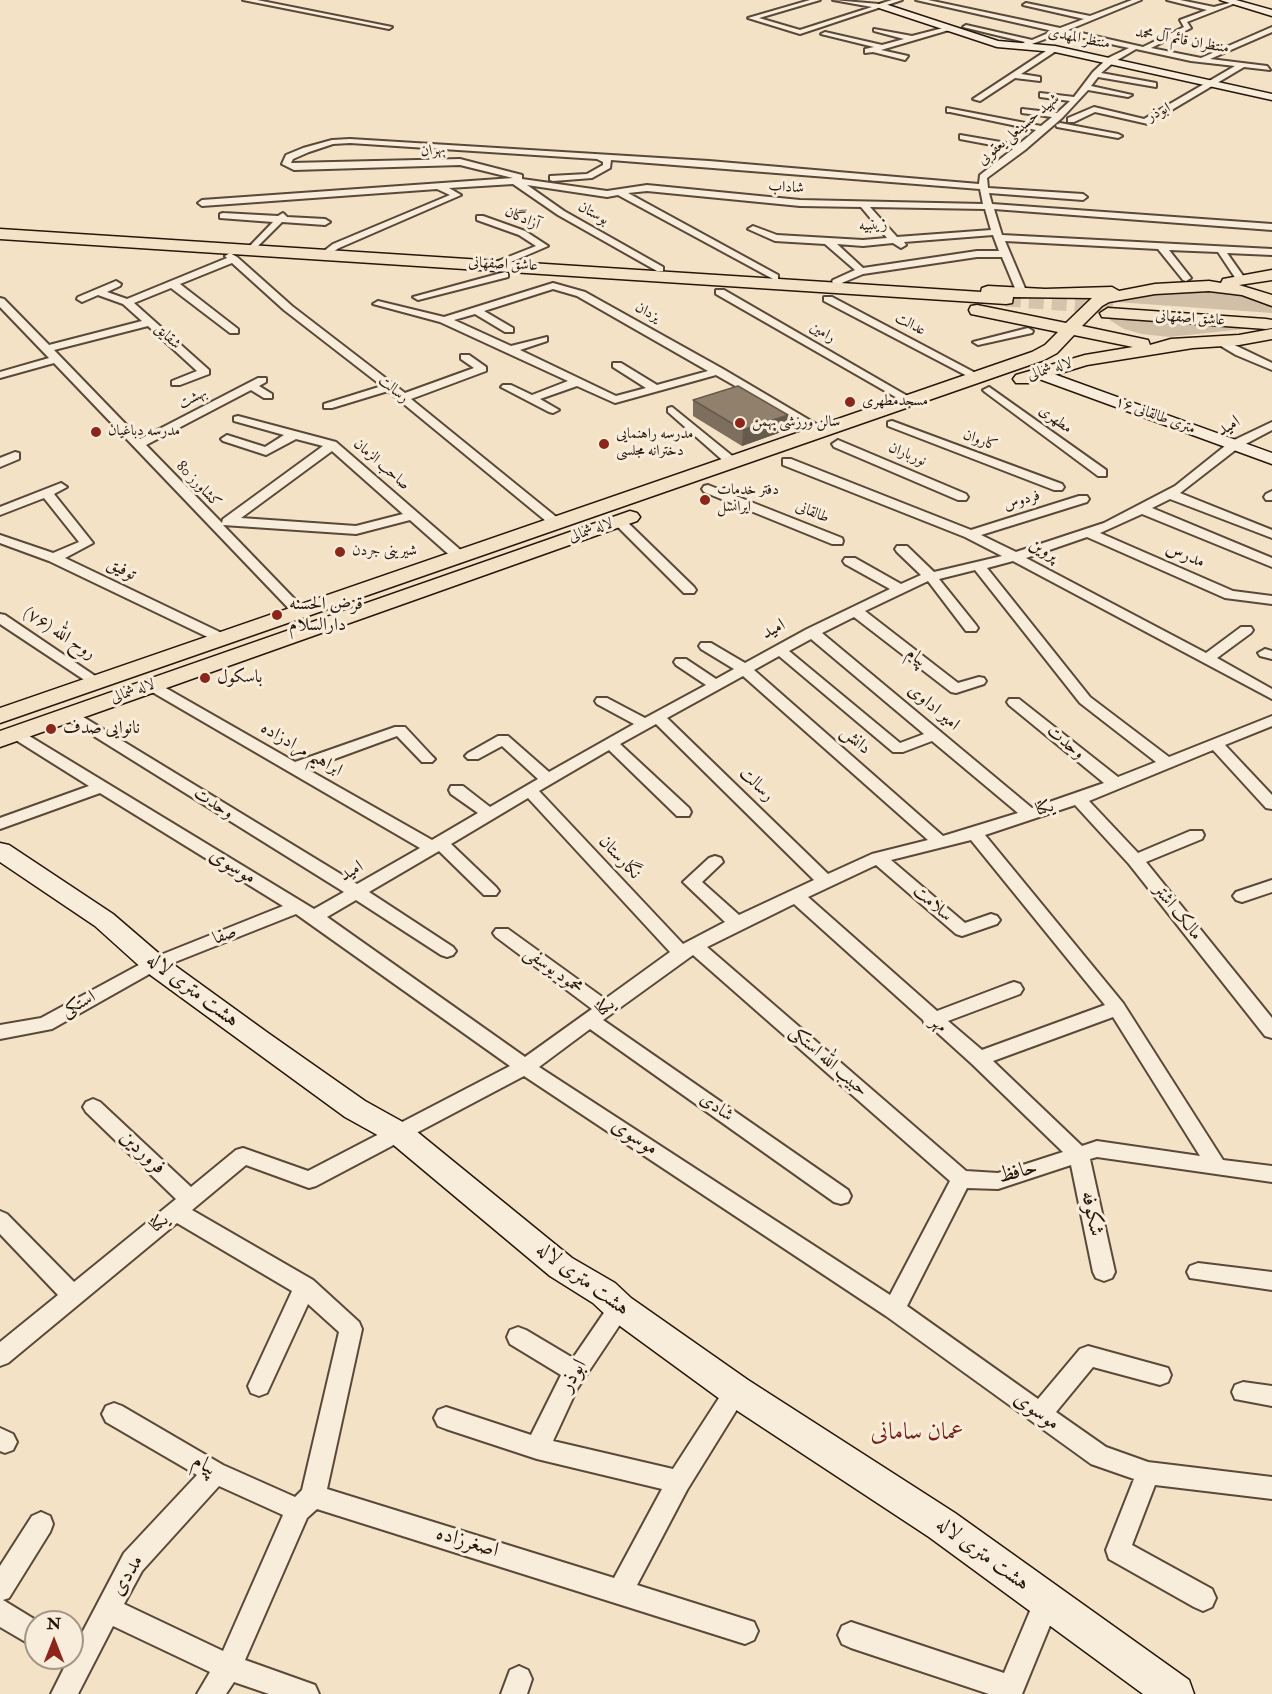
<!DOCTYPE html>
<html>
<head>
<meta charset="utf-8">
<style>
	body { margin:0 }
	#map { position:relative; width:1272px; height:1694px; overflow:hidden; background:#f4e2c7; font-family:"IM FELL Double Pica",serif }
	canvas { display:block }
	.north { position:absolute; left:24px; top:1610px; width:60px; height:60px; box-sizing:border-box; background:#f8ecdb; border:2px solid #a49687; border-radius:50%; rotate:0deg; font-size:16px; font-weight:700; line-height:24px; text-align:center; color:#26160a }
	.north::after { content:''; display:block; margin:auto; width:21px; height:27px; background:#8f2418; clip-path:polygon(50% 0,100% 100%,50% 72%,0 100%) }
</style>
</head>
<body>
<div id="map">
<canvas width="1272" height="1694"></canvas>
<div class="north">N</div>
</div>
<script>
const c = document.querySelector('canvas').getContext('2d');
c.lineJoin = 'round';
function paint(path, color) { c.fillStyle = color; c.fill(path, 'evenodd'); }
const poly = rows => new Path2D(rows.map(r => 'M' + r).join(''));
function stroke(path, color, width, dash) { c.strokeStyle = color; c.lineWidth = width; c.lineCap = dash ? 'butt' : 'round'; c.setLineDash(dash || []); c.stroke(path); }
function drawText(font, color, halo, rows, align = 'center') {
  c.font = font + ' "IM FELL Double Pica",Amiri,serif'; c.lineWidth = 6; c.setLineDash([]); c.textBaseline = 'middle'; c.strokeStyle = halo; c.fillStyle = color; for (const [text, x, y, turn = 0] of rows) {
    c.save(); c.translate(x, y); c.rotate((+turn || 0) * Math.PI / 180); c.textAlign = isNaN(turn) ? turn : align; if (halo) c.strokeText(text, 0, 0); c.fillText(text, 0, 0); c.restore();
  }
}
paint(poly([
	[1205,290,1245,295,1261,301,1272,308,1272,313,1116,302,1130,297],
	[1106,315,1272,326,1169,337,1142,334,1124,329,1111,321]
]), '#d1bfa7');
stroke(poly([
	[1006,299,1113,307]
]), '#d5c3ab', 15, [15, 8]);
const street = poly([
	[243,0,257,0,392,27,389,29,243,0],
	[810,0,820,0,759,18,800,30,872,7,833,0,879,4,892,0,902,0,800,34,748,18,810,0],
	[916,0,928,0,1060,28,1084,19,1023,5,1026,3,1090,16,1132,0,1141,0,1068,30,1143,47,1184,27,1180,20,1207,10,1167,0,1180,0,1214,7,1233,2,1233,4,1187,22,1191,28,1151,48,1201,58,1272,27,1272,32,1210,59,1267,66,1270,70,1244,67,1148,124,1095,112,1074,122,1068,122,1068,118,1094,107,1144,119,1235,66,1191,61,1136,49,1114,62,1101,73,1156,83,1156,87,1098,77,1091,86,1132,95,1128,97,1088,90,1062,118,1025,150,987,178,988,188,1083,194,1087,197,1083,200,989,193,992,204,1272,224,1272,230,994,209,1002,235,1272,249,1272,255,1227,253,1246,280,1241,283,1238,282,1218,252,1169,250,1191,278,1186,281,1183,280,1158,249,1005,241,1027,293,1022,296,1017,293,1002,257,977,257,863,274,837,285,832,282,833,280,855,270,825,244,775,241,748,229,753,226,777,235,863,240,887,238,861,207,800,206,647,191,628,193,778,275,778,279,775,280,618,195,607,197,527,185,564,211,663,267,663,271,657,271,558,215,513,184,449,188,461,195,339,248,325,257,320,254,333,244,450,195,437,189,202,206,198,203,202,200,513,178,460,165,294,170,282,164,286,155,303,148,332,140,350,139,709,161,979,184,980,175,1013,149,960,139,960,135,1018,145,1036,130,950,112,947,112,947,108,1041,126,1052,117,1022,113,1022,109,1057,113,1070,101,1040,97,1040,93,1074,97,1093,72,1108,58,1129,48,1061,33,1024,47,1020,45,1025,42,963,27,966,25,1032,40,1053,31,916,0],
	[350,143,597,159,603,162,603,165,587,174,550,176,550,180,553,181,592,178,610,168,611,160,980,189,983,204,800,200,647,185,607,191,522,179,522,175,460,159,291,163,293,159,309,152,333,144,350,143],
	[870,207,985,209,991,230,897,237,870,207],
	[993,235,999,251,977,251,863,268,837,244,863,246,893,243,901,248,906,245,904,242,993,235],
	[947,27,949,30,881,50,908,56,905,60,873,52,865,53,865,49,874,47,821,34,825,32,882,45,904,39,874,31,874,29,912,36,947,27],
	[1052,47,1059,49,1021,74,1040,77,1040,81,1015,78,980,101,973,99,1052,47],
	[1060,123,1118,134,1122,136,1118,138,1057,127,1056,125,1060,123],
	[223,213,278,216,283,213,287,217,325,219,330,222,325,225,282,222,251,253,246,250,273,222,220,218,220,214,223,213],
	[477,216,483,216,525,231,548,246,504,265,498,265,498,261,536,246,519,235,477,220,477,216],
	[230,253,237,257,292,306,405,393,474,368,461,359,461,355,469,355,486,367,486,371,411,399,560,520,562,523,560,526,552,526,388,391,332,408,324,408,324,404,382,386,284,310,232,263,180,284,238,329,238,333,230,333,171,288,134,303,209,370,209,374,180,385,172,385,172,381,197,371,148,326,54,350,140,439,258,378,266,378,266,382,259,386,272,394,272,398,264,398,251,390,146,445,222,523,223,519,323,446,296,439,266,455,223,441,221,439,227,435,265,447,284,435,234,421,234,417,238,416,336,442,464,553,466,556,464,559,454,559,410,520,356,534,223,525,307,612,305,615,295,615,54,363,0,378,0,372,49,358,0,307,0,298,4,299,49,345,142,321,123,304,98,295,82,302,77,299,78,297,116,281,121,284,120,286,107,292,127,299,227,258,225,256,230,253],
	[332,451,403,514,356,526,241,518,332,451],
	[505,272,508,273,508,277,418,300,413,297,505,272],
	[553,283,585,292,723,369,828,431,822,434,818,433,716,375,615,403,577,386,540,399,559,410,553,413,549,412,501,387,503,385,511,385,532,395,568,381,440,322,373,304,378,301,444,317,553,283],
	[553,289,577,296,708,371,657,385,621,363,613,363,613,367,646,388,616,396,520,350,547,341,547,337,511,346,454,320,475,314,505,332,513,332,513,328,484,311,553,289],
	[716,290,724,290,916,401,914,403,906,403,716,294,716,290],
	[824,297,832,297,983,377,981,379,973,379,824,301,824,297],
	[1028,328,1033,331,1032,333,978,345,973,342,1028,328],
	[1220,338,1272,363,1272,370,1236,355,1216,343,1215,341,1220,338],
	[989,387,1106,470,1106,476,1098,476,985,392,983,390,989,387],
	[672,407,736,459,736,465,728,465,668,412,668,408,672,407],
	[892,421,1062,484,1064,487,1062,490,1054,490,888,426,888,422,892,421],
	[1272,422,1272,430,1238,448,1180,493,1272,530,1272,538,1170,499,1152,508,1272,558,1272,567,1142,514,1100,533,1233,591,1272,596,1272,604,1225,598,1087,537,1026,558,1206,653,1241,627,1251,627,1253,630,1251,633,1217,658,1272,689,1272,699,1013,561,987,568,1090,697,1169,757,1272,716,1272,726,1225,745,1272,795,1272,809,1266,808,1213,750,1089,801,1138,853,1190,831,1202,831,1204,835,1202,839,1146,862,1272,1018,1272,1038,1265,1036,1129,864,1075,805,985,835,1123,1003,1223,1160,1272,1166,1272,1182,1097,1157,1090,1159,1115,1272,1112,1278,1104,1281,1096,1278,1093,1272,1071,1165,998,1189,967,1188,907,1306,1038,1399,1080,1349,1088,1346,1168,1368,1171,1375,1168,1382,1160,1385,1093,1367,1056,1412,1106,1447,1148,1462,1272,1477,1272,1499,1155,1485,1132,1545,1212,1589,1216,1598,1212,1607,1203,1611,1194,1607,1109,1559,1106,1550,1134,1479,1091,1464,886,1316,524,1076,316,1186,309,1188,246,1165,192,1210,313,1280,359,1322,362,1329,327,1489,614,1578,662,1489,537,1459,446,1429,438,1426,434,1418,438,1410,446,1407,531,1435,561,1375,510,1344,507,1337,510,1330,518,1327,526,1330,573,1358,612,1301,620,1298,628,1301,631,1308,577,1389,553,1441,673,1469,728,1384,736,1381,744,1384,747,1391,744,1398,687,1490,637,1585,754,1622,758,1631,754,1640,745,1644,317,1509,307,1518,245,1660,315,1685,319,1694,269,1694,234,1682,226,1694,197,1694,210,1672,113,1626,78,1694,51,1694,69,1658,72,1658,72,1652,124,1553,197,1475,106,1422,102,1414,106,1406,114,1403,122,1406,223,1465,295,1497,302,1490,339,1332,308,1304,267,1393,259,1396,251,1393,248,1386,292,1291,177,1223,8,1363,0,1366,0,1342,58,1295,0,1234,0,1211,7,1214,74,1282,176,1199,86,1112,83,1107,86,1102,93,1099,100,1102,191,1187,236,1150,243,1148,308,1171,510,1066,296,914,160,968,52,1029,0,1039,0,1025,41,1018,148,960,283,906,100,793,0,829,0,818,89,786,11,737,8,734,11,731,21,731,314,909,344,892,65,718,63,715,65,712,75,712,357,884,420,848,147,689,145,686,147,683,157,683,295,762,395,727,405,727,432,756,435,759,432,762,422,762,397,736,307,769,432,840,478,813,451,794,449,790,451,786,463,786,490,807,538,779,502,746,478,759,468,759,465,756,468,753,498,736,508,736,549,772,634,724,597,704,595,701,597,698,607,698,645,718,706,685,676,665,674,662,676,659,686,659,716,679,734,669,701,649,699,646,701,643,711,643,745,663,807,629,890,589,845,564,843,561,845,558,855,558,901,584,921,575,897,552,895,549,897,546,907,546,934,572,1002,556,965,537,783,465,783,459,791,459,971,530,1079,496,1087,496,1089,499,1087,502,981,535,1016,552,1104,523,1175,486,1230,442,1272,422],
	[975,570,1080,703,1156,762,1118,777,1019,699,1009,699,1007,702,1009,705,1104,783,1032,808,822,633,854,617,951,692,956,693,984,684,986,681,984,678,979,677,958,683,865,611,928,581,966,631,976,631,978,628,976,625,939,579,975,570],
	[811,639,924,734,900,743,789,651,811,639],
	[779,656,893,752,903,752,932,741,1018,813,943,836,754,670,779,656],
	[743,676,928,840,872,854,828,874,667,718,743,676],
	[656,724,814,880,739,915,702,882,723,862,721,858,715,856,709,858,683,882,725,922,683,944,539,791,609,750,677,816,689,816,691,812,689,808,620,744,656,724],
	[528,798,670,952,605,999,508,929,496,929,493,933,496,937,592,1009,525,1057,327,917,356,900,441,955,447,957,453,955,456,951,453,947,369,892,439,851,484,895,496,895,499,891,496,887,451,844,528,798],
	[971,840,1105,1005,982,1050,948,1021,1020,994,1023,989,1020,984,1014,982,1008,984,937,1011,808,897,876,865,956,934,962,936,997,924,1000,920,997,916,991,914,965,923,891,860,971,840],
	[794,904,923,1020,925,1025,930,1026,972,1064,1063,1152,998,1173,966,1171,707,947,794,904],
	[693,955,950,1181,890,1295,539,1067,590,1029,834,1202,841,1204,848,1202,851,1196,848,1190,603,1020,693,955],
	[1113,1017,1200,1156,1097,1141,1082,1146,993,1061,1113,1017],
	[219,1486,283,1515,223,1651,124,1604,142,1571,219,1486],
	[838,440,966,494,968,497,966,500,958,500,834,447,832,444,838,440],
	[15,452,19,453,19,459,0,467,0,458,15,452],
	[61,483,67,487,54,494,93,543,65,558,228,636,230,639,228,642,218,642,49,561,0,543,0,535,53,553,79,542,44,498,0,515,0,507,61,483],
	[708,485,842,538,843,541,842,544,832,544,704,492,702,489,704,486,708,485],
	[1272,491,1272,500,1266,500,1264,497,1266,494,1272,491],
	[619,517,623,518,694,587,696,590,694,593,684,593,615,524,613,521,615,518,619,517],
	[0,614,5,615,104,682,102,685,92,685,0,624,0,614],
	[1265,649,1272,651,1272,659,1260,656,1258,653,1265,649],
	[1272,880,1272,892,1242,902,1236,900,1233,896,1236,892,1272,880],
	[1198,1263,1272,1272,1272,1290,1190,1278,1187,1272,1190,1266,1198,1263],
	[1243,1382,1272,1386,1272,1406,1235,1399,1232,1392,1235,1385,1243,1382],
	[0,1428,13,1434,17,1442,13,1450,5,1453,0,1451,0,1428],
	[41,1512,50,1516,53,1524,50,1532,9,1598,3,1600,39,1622,36,1622,36,1648,0,1627,0,1566,32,1516,41,1512],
	[1047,1588,1056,1592,1060,1601,1022,1694,989,1694,851,1648,842,1644,838,1635,842,1626,851,1622,1004,1673,1038,1592,1047,1588],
	[519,1666,528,1670,532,1679,527,1694,501,1694,510,1670,519,1666]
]);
const secondary = poly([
	[1220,0,1236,0,1272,10,1272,16,1220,0],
	[879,4,885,4,998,41,1055,46,1272,94,1272,100,1055,52,997,47,879,8,879,4],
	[1037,368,1272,453,1272,464,1031,376,1029,373,1037,368],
	[0,843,9,845,113,914,163,957,268,1033,365,1101,410,1126,572,1258,615,1283,631,1298,748,1380,955,1513,1189,1680,1194,1694,1143,1694,929,1537,724,1402,609,1318,593,1303,550,1276,390,1142,345,1117,145,971,95,926,0,862,0,843]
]);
const primary = poly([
	[0,229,981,292,982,288,988,286,1045,289,1112,287,1119,291,1155,284,1209,281,1221,283,1223,279,1272,270,1272,280,1239,285,1272,295,1272,306,1242,295,1209,291,1155,294,1109,302,1102,306,1082,326,1148,340,1150,345,1171,339,1239,335,1272,329,1272,339,1239,345,1193,348,1087,365,1028,383,1016,383,1013,379,1016,375,1085,355,1133,347,1074,335,1057,353,1044,360,0,723,0,708,1032,352,1045,345,1058,332,971,314,969,310,971,306,977,305,1066,323,1092,298,1013,297,1012,303,1006,304,0,239,0,229],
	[1108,308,1266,319,1272,320,1272,328,1266,329,1102,317,1100,313,1108,308],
	[630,511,637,513,640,517,637,521,0,747,0,731,630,511]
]);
stroke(street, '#5a4939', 4);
stroke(secondary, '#26160a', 3);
stroke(primary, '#26160a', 3);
paint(street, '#f8ecdb');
paint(secondary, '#f8ecdb');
paint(primary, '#f4e2c7');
paint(poly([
	[693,400,787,430,742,446,693,416]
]), '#7d6e5d');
paint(poly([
	[788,415,787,430,742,446,743,430]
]), '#665a4c');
const building = poly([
	[738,386,788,415,743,430,693,400,738,386]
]);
paint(building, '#91806c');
stroke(building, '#665a4c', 1.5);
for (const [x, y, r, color] of [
	[850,402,6,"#8f2418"],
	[740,423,6,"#8f2418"],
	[96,432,6,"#8f2418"],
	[604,444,6,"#8f2418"],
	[705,500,6,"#8f2418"],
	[340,552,6,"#8f2418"],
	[277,615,6,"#8f2418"],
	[205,678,6,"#8f2418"],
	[51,729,6,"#8f2418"]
]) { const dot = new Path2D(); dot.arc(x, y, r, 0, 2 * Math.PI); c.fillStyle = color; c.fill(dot); stroke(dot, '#f8ecdb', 2); }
drawText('15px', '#26160a', '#f8ecdb', [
	["منتظر المهدی",1079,39,11],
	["منتظران قائم آل محمد",1182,41,10],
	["ابوذر",1159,113,-27],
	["شهید حسینعلی یعقوبی",1019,130,-40],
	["بهران",433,151,-7],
	["شاداب",786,188,4],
	["بوستان",593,214,29],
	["آزادگان",522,219,24],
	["زینبیه",873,226,-3],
	["عاشق اصفهانی",503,265,3],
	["یزدان",647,313,29],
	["عاشق اصفهانی",1190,319,4],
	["عدالت",910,325,28],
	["رامین",822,333,30],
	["شقایق",167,337,43],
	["لاله شمالی",1050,370,-17],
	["رسالت",393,390,39],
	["بهشت",193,399,-27],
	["۱۶ متری طالقانی",1155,416,20],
	["مطهری",1055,420,36],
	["کاروان",980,441,21],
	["نورباران",907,455,23],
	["صاحب الزمان",381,465,41],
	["کشاورز 80",198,485,46],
	["فردوس",1022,501,-17],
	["طالقانی",812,513,22],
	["لاله شمالی",591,531,-19],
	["لاله شمالی",133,692,-19]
]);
drawText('15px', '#26160a', '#f8ecdb', [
	["مسجدمطهری",862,402],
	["سالن ورزشی بهمن",752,423],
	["مدرسه دباغیان",108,432],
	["مدرسه راهنمایی",616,435],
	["دخترانه مجلسی",616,452],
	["دفتر خدمات",717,491],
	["ایرانسل",717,508],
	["شیرینی جردن",352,552]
], 'left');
drawText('18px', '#26160a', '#f8ecdb', [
	["امید",1229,427,-32],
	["پروین",1043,551,28],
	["مدرس",1185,556,23],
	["توفیق",121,570,25],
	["امید",774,630,-28],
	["روح الله (۷۶)",59,634,33],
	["پیام",916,658,38],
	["امیر اداوی",933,708,40],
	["دانش",855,741,41],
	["وحدت",1065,743,39],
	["ابراهیم مرادزاده",301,750,30],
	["رسالت",756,785,44],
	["وحدت",213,804,32],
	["یکتا",1045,809,-17],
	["نگارستان",619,858,47],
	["امید",352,872,-31],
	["سلامت",932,904,41],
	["مالک اشتر",1177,913,51],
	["صفا",225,936,-22],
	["محمود یوسفی",553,971,36],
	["استکی",79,1005,-29],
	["یکتا",606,1008,-37],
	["مهر",938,1025,41],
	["حبیب الله استکی",828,1062,41],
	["شادی",716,1108,35],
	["یکتا",160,1224,-40]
]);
drawText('18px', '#26160a', '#f8ecdb', [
	["قرض الحسنه",289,605],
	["دارالسلام",289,626],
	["باسکول",217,678],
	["نانوایی صدف",63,729]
], 'left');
drawText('21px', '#26160a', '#f8ecdb', [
	["موسوی",232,867,32],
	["هشت متری لاله",192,991,37],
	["موسوی",634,1138,33],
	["فروردین",142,1153,43],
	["حافظ",1018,1173,-15],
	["شکوفه",1091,1214,78],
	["هشت متری لاله",582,1280,36],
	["ابوذر",574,1376,-59],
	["موسوی",1036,1412,36],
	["پیام",204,1466,29],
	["اصغرزاده",467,1543,17],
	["هشت متری لاله",982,1555,36],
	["مددی",128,1576,-58]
]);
drawText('24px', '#7a1f14', '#f8ecdb', [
	["عمان سامانی",917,1434]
]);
</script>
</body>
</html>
